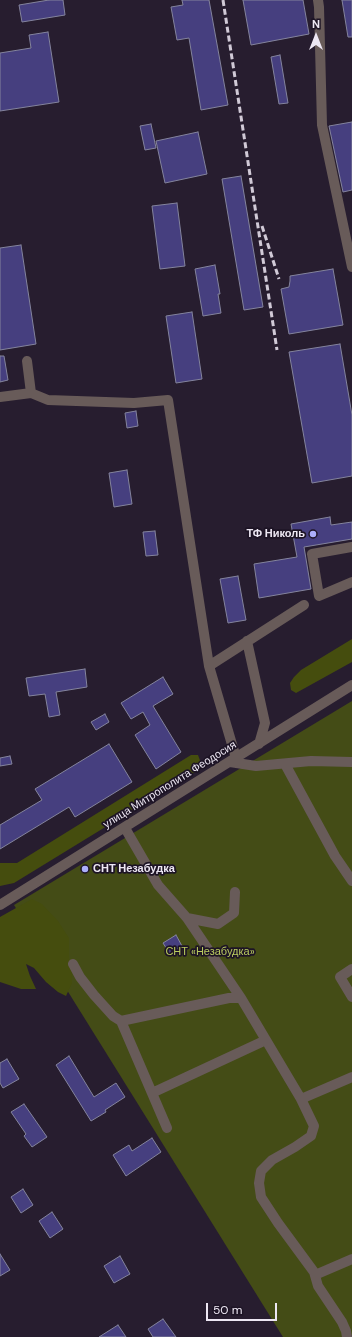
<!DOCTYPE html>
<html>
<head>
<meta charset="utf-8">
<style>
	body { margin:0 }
	#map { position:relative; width:352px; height:1337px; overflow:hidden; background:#271d2f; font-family:"DM Sans",sans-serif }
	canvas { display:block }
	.north { position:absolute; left:296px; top:16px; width:40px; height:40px; -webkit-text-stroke:3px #1d1425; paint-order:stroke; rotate:0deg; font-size:11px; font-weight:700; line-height:16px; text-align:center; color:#ede7f3 }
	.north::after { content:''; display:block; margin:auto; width:14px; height:18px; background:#ede7f3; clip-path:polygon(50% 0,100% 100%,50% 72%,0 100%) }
	.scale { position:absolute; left:206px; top:1303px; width:71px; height:18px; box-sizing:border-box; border:2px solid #ede7f3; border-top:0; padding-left:5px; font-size:12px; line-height:14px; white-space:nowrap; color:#ede7f3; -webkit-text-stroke:3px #1d1425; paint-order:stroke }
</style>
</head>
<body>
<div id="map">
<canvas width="352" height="1337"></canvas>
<div class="north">N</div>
<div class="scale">50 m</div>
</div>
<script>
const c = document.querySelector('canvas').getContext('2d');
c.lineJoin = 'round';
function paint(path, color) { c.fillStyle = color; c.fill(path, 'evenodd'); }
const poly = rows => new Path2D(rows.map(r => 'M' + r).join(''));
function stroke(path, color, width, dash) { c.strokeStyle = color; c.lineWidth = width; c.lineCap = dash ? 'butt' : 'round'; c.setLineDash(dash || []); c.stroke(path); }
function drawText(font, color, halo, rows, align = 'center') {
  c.font = font + ' "DM Sans",sans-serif'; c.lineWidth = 3.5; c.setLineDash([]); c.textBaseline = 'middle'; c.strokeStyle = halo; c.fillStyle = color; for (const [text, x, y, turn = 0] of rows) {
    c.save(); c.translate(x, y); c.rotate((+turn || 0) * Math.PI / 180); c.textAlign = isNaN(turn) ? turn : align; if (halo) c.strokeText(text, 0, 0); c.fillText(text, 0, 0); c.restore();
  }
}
paint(poly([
	[352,701,352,1335,347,1337,283,1337,14,905]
]), '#444c16');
paint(poly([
	[352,639,352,662,296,693,291,690,290,683,294,677,301,670],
	[191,755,198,755,201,763,200,769,14,883,0,886,0,863,17,863],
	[32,899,42,904,58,921,69,938,69,964,72,974,72,983,66,996,58,992,46,982,34,968,26,964,30,976,36,989,21,989,0,982,0,917]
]), '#454d0e');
const building = poly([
	[49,0,63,0,65,15,22,22,19,5,49,0],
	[182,0,209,0,228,105,201,110,189,38,177,40,171,7,183,5,182,0],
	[243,0,303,0,309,34,251,45,243,0],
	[342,0,352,0,352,37,348,37,342,0],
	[48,32,59,102,0,111,0,53,31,48,29,35,48,32],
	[280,55,288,103,279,104,271,57,280,55],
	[352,122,352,190,343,192,329,126,352,122],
	[151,124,156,148,145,150,140,126,151,124],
	[198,132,207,174,165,183,156,141,198,132],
	[241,176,263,307,244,310,222,179,241,176],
	[177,203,185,266,160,269,152,206,177,203],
	[21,245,36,344,0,350,0,248,21,245],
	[215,265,220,294,218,294,221,313,203,316,195,269,215,265],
	[333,269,343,325,289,334,281,289,289,287,290,281,290,276,333,269],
	[192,312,202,379,176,383,166,316,192,312],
	[340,344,352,415,352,476,312,483,289,352,340,344],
	[0,356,4,356,8,380,0,382,0,356],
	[136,411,138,426,127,428,125,413,136,411],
	[127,470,132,504,114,507,109,473,127,470],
	[330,517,331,525,352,522,352,539,304,547,311,589,259,598,254,564,297,557,291,524,330,517],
	[155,531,158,555,146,556,143,532,155,531],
	[238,576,246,620,228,623,220,579,238,576],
	[85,669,87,687,56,692,60,715,49,717,45,694,29,696,26,678,85,669],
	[163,677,173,694,153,706,181,752,156,769,135,735,150,725,143,712,131,719,121,703,163,677],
	[105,714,109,722,96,730,91,722,105,714],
	[109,744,132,782,75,817,69,807,0,849,0,825,42,800,35,789,109,744],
	[10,756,12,764,0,766,0,758,10,756],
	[176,935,182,946,170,954,163,943,176,935],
	[69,1056,94,1097,116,1083,125,1097,105,1110,106,1112,91,1121,56,1065,69,1056],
	[7,1059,19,1079,3,1088,0,1083,0,1063,7,1059],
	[24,1104,47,1137,32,1147,24,1136,26,1134,11,1112,24,1104],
	[152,1138,161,1152,126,1176,113,1155,129,1145,132,1151,152,1138],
	[23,1189,33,1205,21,1213,11,1197,23,1189],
	[52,1212,63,1229,50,1238,39,1221,52,1212],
	[0,1254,10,1270,0,1276,0,1254],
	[120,1256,130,1274,114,1283,104,1266,120,1256],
	[163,1319,176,1337,153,1337,148,1329,163,1319],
	[118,1325,126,1337,99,1337,118,1325]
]);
paint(building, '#463f7f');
stroke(building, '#84849d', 1);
stroke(poly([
	[318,0,319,7,322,125,352,267],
	[31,393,48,400,134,403,168,400,209,666,236,758],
	[0,397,31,393,27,361],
	[352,547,312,554,319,596,352,582],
	[247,641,265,723,259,744],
	[209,666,304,605],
	[230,762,256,766,311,761,352,762],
	[285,764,335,856,352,881],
	[125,828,158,885,187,918,218,924,234,913,235,892],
	[0,905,352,685],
	[187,918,241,998],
	[73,964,80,977,94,995,113,1016,121,1021,229,998,241,998,301,1099,314,1126,311,1136,295,1147,272,1160,261,1171,259,1183,261,1197,278,1223,314,1272,318,1286,342,1322,346,1331,347,1337],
	[352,969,340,977,352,997],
	[121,1021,167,1128],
	[152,1093,266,1040],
	[301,1099,352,1077],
	[315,1275,352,1259]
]), '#685b59', 10);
stroke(poly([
	[223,0,277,350],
	[262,226,279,279]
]), '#d1cad7', 3, [6, 3]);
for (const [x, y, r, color] of [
	[313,534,4,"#acaffb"],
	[85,869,4,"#acaffb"]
]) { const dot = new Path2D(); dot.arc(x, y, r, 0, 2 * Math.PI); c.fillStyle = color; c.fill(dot); stroke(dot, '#1d1425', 1.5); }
drawText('bold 11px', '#ede7f3', '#1d1425', [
	["ТФ Николь",305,534],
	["СНТ Незабудка",93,869,"left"]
], 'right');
drawText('11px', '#ede7f3', '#1d1425', [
	["улица Митрополита Феодосия",170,785,-32]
]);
drawText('11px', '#bacb60', '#1d1425', [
	["СНТ «Незабудка»",210,952]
]);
</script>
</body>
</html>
